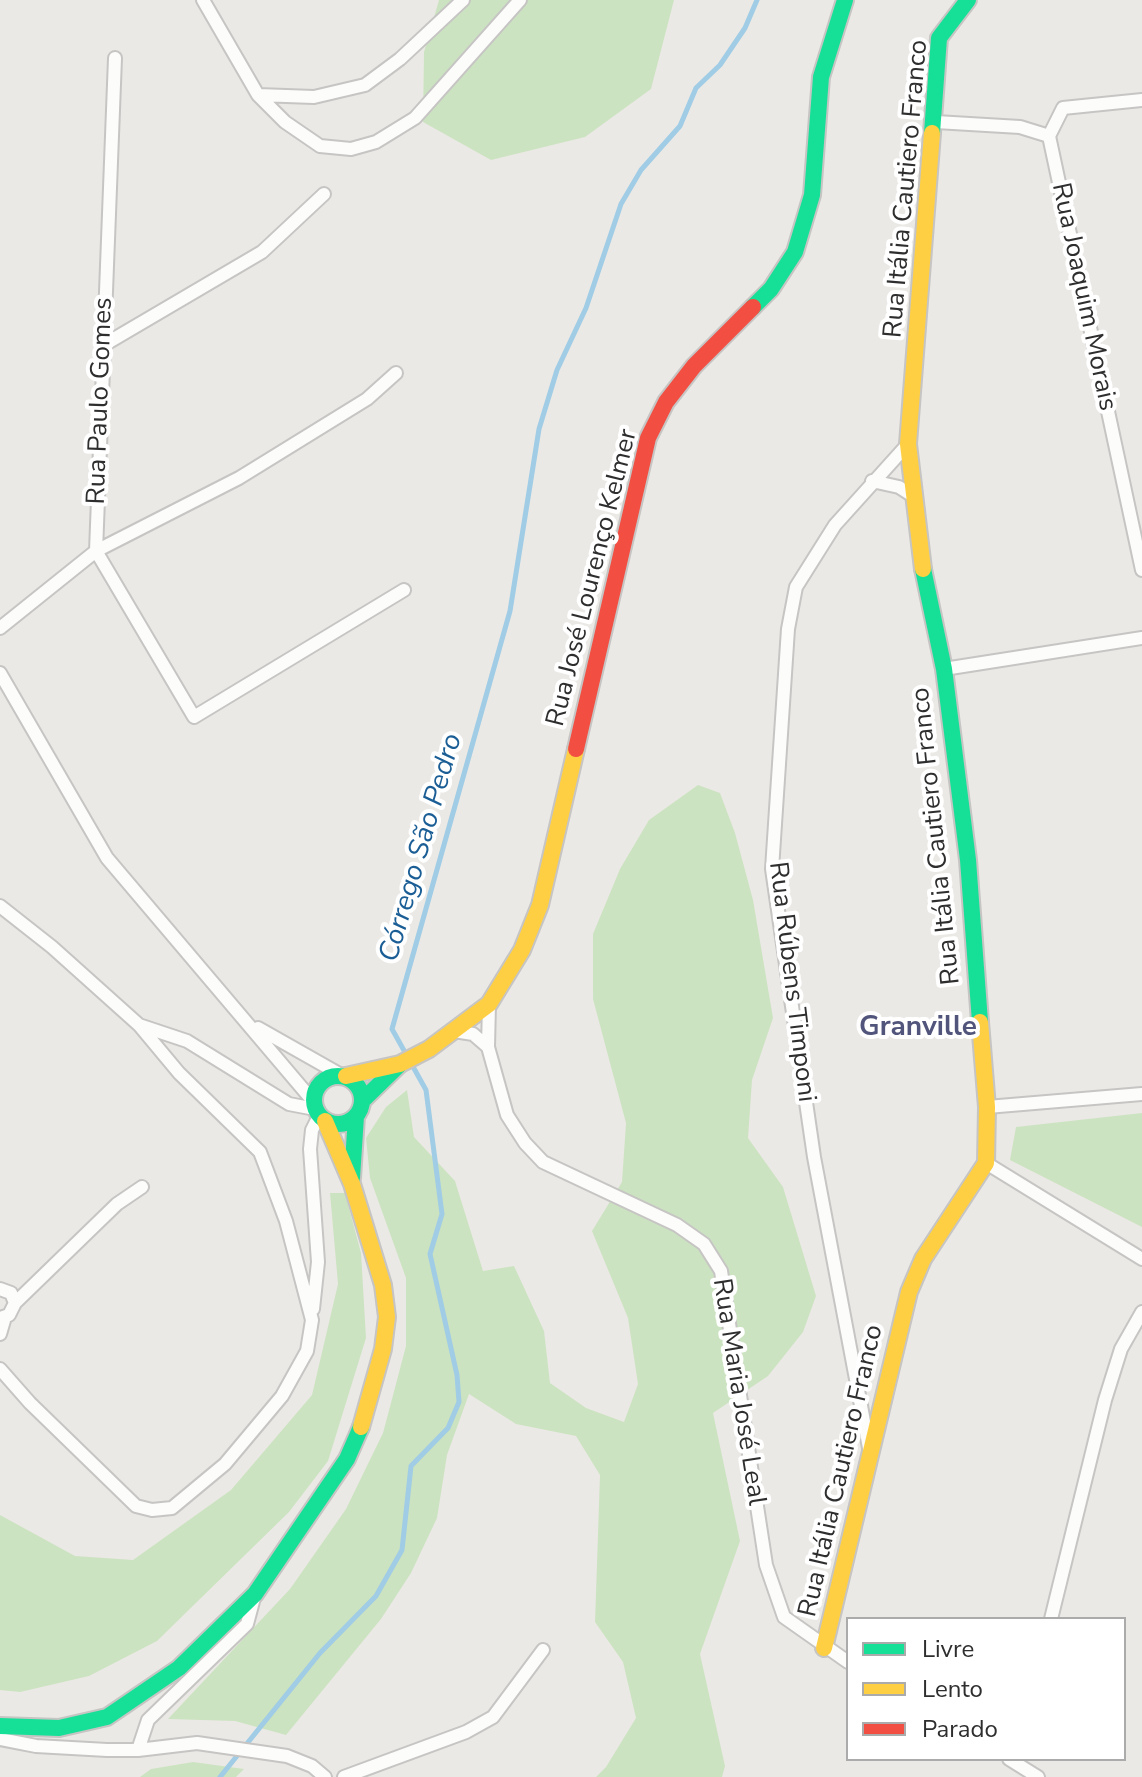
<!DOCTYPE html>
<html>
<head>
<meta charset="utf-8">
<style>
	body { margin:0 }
	#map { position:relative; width:1142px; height:1777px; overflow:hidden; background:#ebe9e5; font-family:"Nunito Sans",sans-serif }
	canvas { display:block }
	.legend { position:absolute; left:846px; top:1617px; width:280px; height:144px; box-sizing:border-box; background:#fff; border:2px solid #ababab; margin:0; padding:10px 14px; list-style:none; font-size:24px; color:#2e2e2e }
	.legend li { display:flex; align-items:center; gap:16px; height:40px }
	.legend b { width:40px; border:2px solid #ababab }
</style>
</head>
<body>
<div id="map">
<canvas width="1142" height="1777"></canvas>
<ul class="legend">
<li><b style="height:10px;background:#16e098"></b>Livre</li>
<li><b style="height:10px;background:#ffcf43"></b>Lento</li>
<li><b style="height:10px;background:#f24e42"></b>Parado</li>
</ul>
</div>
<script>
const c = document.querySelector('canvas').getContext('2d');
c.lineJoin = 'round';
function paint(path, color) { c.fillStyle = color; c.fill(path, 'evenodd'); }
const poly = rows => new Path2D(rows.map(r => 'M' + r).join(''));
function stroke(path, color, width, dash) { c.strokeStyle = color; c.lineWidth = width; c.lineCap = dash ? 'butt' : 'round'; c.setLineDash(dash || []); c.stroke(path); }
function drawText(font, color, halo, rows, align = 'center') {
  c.font = font + ' "Nunito Sans",sans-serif'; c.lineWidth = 8; c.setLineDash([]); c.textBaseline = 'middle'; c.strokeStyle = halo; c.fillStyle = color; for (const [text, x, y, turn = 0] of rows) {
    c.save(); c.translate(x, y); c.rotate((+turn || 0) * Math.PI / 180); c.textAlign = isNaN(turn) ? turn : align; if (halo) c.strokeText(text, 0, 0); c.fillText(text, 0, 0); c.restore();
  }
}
paint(poly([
	[439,0,674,0,651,89,585,137,491,160,423,122,424,52],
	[698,785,720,793,735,833,753,900,773,1018,752,1080,748,1138,783,1187,816,1296,803,1332,768,1376,713,1413,740,1541,700,1654,725,1766,722,1777,596,1777,606,1767,636,1718,623,1662,595,1622,600,1475,576,1436,516,1424,469,1394,447,1455,437,1518,411,1573,381,1619,286,1735,235,1721,168,1719,290,1589,346,1509,383,1433,406,1346,406,1278,370,1178,366,1138,386,1107,407,1090,414,1137,455,1181,483,1271,514,1266,544,1331,550,1383,586,1408,624,1422,638,1384,628,1318,592,1231,622,1182,626,1123,593,999,593,934,620,869,649,820],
	[1142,1113,1142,1227,1010,1160,1016,1127],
	[330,1193,345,1193,361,1253,366,1338,328,1461,289,1512,157,1641,89,1676,20,1692,0,1690,0,1515,75,1556,133,1560,231,1490,312,1395,338,1284],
	[193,1762,244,1769,236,1777,140,1777,151,1769]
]), '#cce3c1');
stroke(poly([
	[220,1777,320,1653,376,1596,402,1550,411,1466,448,1428,459,1402,457,1375,430,1254,442,1214,426,1090,392,1029,510,611,539,429,557,370,586,308,621,204,641,170,680,126,696,88,720,65,745,28,757,0]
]), '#a0cce5', 5);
const street = poly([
	[203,0,258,95,314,97,365,85,400,59,463,0],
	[115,58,96,551,194,717,404,590],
	[258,95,285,122,320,146,351,149,376,142,415,118,520,0],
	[936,122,1020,127,1049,136,1142,570],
	[1049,136,1063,108,1142,100],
	[102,346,262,252,324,194],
	[872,481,899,487,913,496],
	[0,628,96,551,239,478,367,399,396,373],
	[944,669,1142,638],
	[0,673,107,858,313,1101],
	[0,906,52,947,139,1025,179,1073,260,1152,286,1221,312,1320,307,1351,282,1396,225,1464,172,1508,152,1510,136,1506,30,1403,0,1369],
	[489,1004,488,1047,507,1115,525,1143,543,1162,677,1225,704,1244,721,1271,766,1565,784,1617,848,1662],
	[139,1025,187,1041,289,1104,315,1109],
	[258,1028,341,1075],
	[454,1031,473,1034,488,1047],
	[987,1107,1142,1094],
	[986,1163,1142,1259],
	[0,1289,11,1293,15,1303,9,1315,0,1318],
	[15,1303,117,1204,142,1187],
	[313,1309,318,1262,310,1149,312,1130,319,1116],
	[0,1334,5,1317],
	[869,1448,814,1157,772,869,788,629,796,587,835,525,908,444],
	[1051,1619,1105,1400,1121,1349,1142,1312],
	[0,1739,36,1746,107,1750,138,1750,197,1743,287,1756,312,1766,325,1777],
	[138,1750,148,1720,247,1624,255,1594],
	[1009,1759,1038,1777],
	[344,1777,466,1732,493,1717,543,1650]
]);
const fast = poly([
	[932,133,939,38,968,0],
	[753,307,771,289,795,252,812,195,821,77,845,0],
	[923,569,944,669,968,860,980,1022],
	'314 1100a24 24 0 1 1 48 0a24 24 0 1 1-48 0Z',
	[362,1101,399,1065],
	[352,1178,356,1116],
	[0,1726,59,1728,107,1717,179,1668,255,1594,347,1459,361,1427]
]);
const slow = poly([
	[923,569,908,444,932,133],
	[346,1076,400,1064,429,1049,489,1004,522,950,540,905,576,749],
	[325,1121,352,1184,383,1285,387,1317,383,1349,361,1427],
	[824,1648,909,1292,923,1259,986,1163,987,1107,980,1022]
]);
const jam = poly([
	[576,749,648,438,666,402,694,366,753,307]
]);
stroke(street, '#c6c5c4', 16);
stroke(fast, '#c6c5c4', 20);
stroke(slow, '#c6c5c4', 20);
stroke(jam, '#c6c5c4', 20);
stroke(street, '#fcfcfb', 12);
stroke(fast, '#16e098', 16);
stroke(slow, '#ffcf43', 16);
stroke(jam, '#f24e42', 16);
drawText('26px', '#2e2e2e', '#fff', [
	["Rua Itália Cautiero Franco",907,189,-85],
	["Rua Joaquim Morais",1083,297,78],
	["Rua Paulo Gomes",101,401,-88],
	["Rua José Lourenço Kelmer",593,578,-76],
	["Rua Itália Cautiero Franco",937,836,-96],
	["Rua Rúbens Timponi",791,982,83],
	["Rua Maria José Leal",738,1392,81],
	["Rua Itália Cautiero Franco",842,1471,-77]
]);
drawText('italic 28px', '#1b5e95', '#fff', [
	["Córrego São Pedro",422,848,-74]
]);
drawText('bold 28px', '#52557b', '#fff', [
	["Granville",918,1028]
]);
</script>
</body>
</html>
